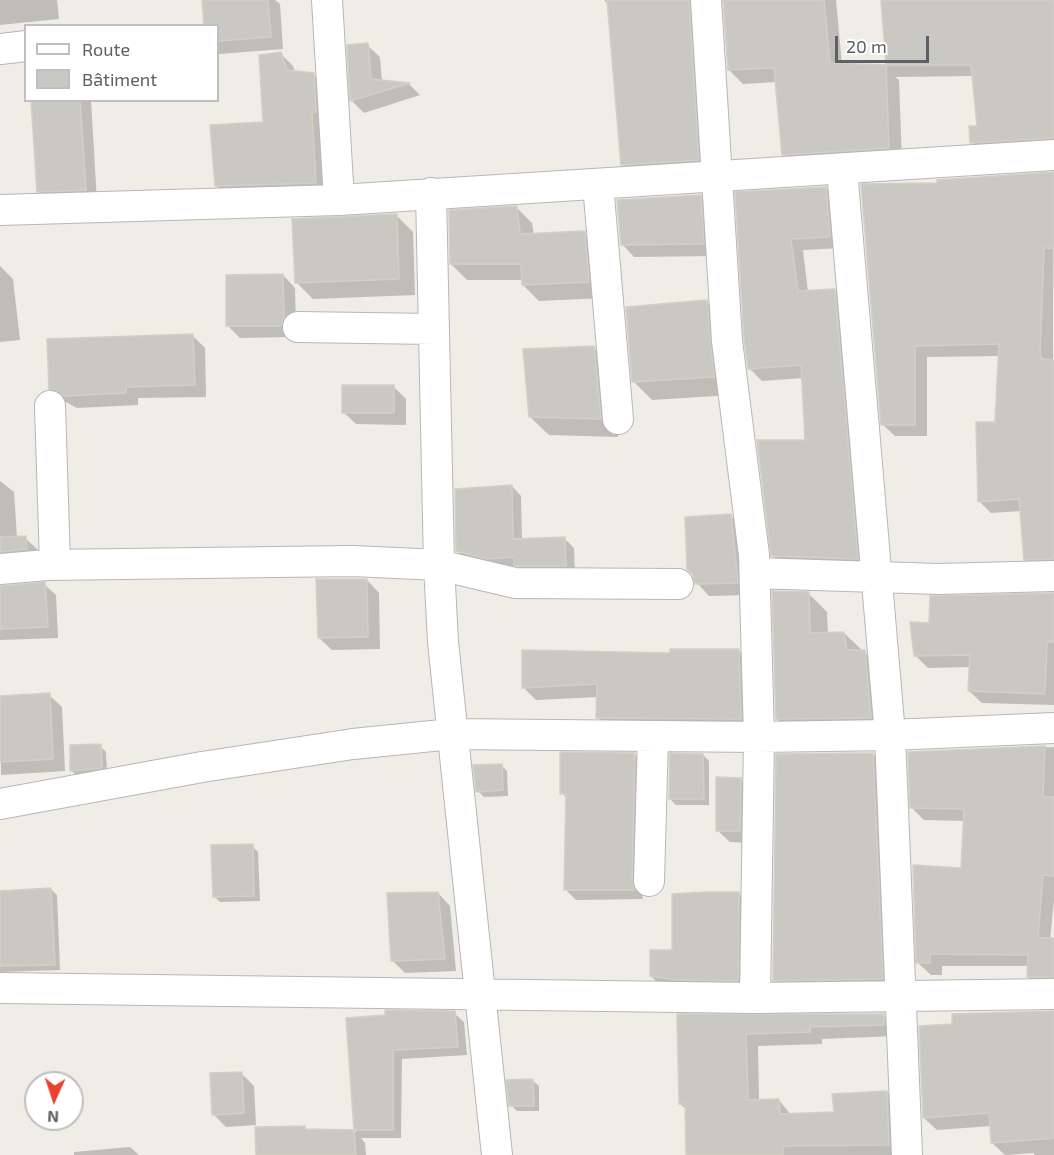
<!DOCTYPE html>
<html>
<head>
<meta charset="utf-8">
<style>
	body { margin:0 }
	#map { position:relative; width:1054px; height:1155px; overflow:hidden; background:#efede5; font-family:"Exo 2",sans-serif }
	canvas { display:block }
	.legend { position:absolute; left:24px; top:24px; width:195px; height:78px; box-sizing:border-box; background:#fff; border:2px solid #bebfc2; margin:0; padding:8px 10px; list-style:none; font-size:18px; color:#5d6066 }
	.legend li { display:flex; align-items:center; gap:12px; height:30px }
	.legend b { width:30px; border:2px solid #bebfc2 }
	.north { position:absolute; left:24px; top:1071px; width:60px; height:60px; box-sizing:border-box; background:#fff; border:2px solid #bebfc2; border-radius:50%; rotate:183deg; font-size:16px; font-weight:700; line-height:24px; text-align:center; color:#5d6066 }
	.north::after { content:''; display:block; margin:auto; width:21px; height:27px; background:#eb422f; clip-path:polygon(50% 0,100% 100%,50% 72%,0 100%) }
	.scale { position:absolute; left:835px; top:36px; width:94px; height:27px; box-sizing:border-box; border:3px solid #5d6066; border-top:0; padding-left:8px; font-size:18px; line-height:21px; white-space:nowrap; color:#5d6066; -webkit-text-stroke:4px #fff; paint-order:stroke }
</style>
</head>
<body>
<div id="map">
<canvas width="1054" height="1155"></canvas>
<ul class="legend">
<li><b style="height:8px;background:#fff"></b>Route</li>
<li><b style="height:16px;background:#cac8c2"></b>Bâtiment</li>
</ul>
<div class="north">N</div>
<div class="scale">20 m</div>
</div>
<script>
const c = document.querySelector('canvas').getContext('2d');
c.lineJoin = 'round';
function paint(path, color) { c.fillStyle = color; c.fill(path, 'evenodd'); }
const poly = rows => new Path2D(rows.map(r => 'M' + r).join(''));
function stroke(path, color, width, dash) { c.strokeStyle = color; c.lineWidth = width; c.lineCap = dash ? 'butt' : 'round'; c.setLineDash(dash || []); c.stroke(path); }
paint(poly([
	[0,0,57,0,59,19,0,25],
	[203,0,275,0,280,4,283,49,219,54,218,26],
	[604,0,710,0,712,174,636,178,622,164,610,6],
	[723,0,836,0,842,65,888,66,882,0,1054,0,1054,150,984,155,972,142,979,127,974,76,895,77,899,80,902,162,798,168,784,154,777,82,743,84,729,70],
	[367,45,380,57,382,81,409,84,420,95,364,113,352,101,349,46],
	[281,54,293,66,295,73,313,74,326,87,327,195,229,198,216,186,265,123],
	[33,100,91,100,97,202,51,204,38,191],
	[1054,174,1053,321,1054,572,1037,571,1025,559,1021,511,991,513,979,501,997,423,1000,356,927,357,927,436,895,436,882,424,938,184],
	[826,188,838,200,842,248,803,250,808,292,834,290,846,303,869,571,785,568,773,556,806,442,803,378,762,381,749,368,737,194],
	[700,196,713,209,716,256,634,257,622,244],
	[517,208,532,223,534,235,584,232,600,248,604,298,539,301,523,285,523,280,467,280,451,264],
	[396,215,413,232,415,295,313,299,296,282],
	[0,266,13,279,20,340,0,342],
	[283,275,295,288,296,330,293,337,240,338,228,326],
	[707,302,725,321,732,395,652,400,634,382],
	[193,336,205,348,206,397,138,398,138,405,77,408,64,401,51,388],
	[594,348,612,366,618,437,549,435,530,417],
	[393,386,406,399,406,425,356,424,343,412],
	[0,481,14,492,17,538,25,538,37,549,37,560,0,568],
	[512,486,521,496,522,540,564,538,574,548,575,575,525,574,518,566,498,568,468,561,457,551],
	[731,516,743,528,749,595,709,596,697,583],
	[367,580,379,593,380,649,332,650,319,638],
	[44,584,56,595,58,638,0,640,0,586],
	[809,594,827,612,828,634,844,633,883,670,889,736,796,737,777,719],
	[1054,595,1054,705,982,703,969,691,971,667,928,668,916,656,931,625],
	[739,651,751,663,753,731,610,730,598,718,598,697,536,700,523,687,672,655],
	[49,695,62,707,65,771,1,775,0,697],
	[72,746,100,746,106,752,107,773,78,777,72,771],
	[1054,747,1054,900,1050,940,1054,940,1054,990,1041,989,1029,977,1029,966,942,966,942,975,931,975,918,963,963,869,965,821,924,820,912,808,909,753],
	[873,754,884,765,893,989,785,991,774,980],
	[635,755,645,765,641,892,643,899,576,900,566,890,568,800,562,793],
	[703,755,709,761,709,805,676,805,670,799],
	[501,765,507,771,508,796,484,797,478,791],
	[740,779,753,792,752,843,730,842,717,830],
	[252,846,258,852,260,901,220,902,214,896],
	[51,889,57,895,60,970,0,972,0,892],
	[438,893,450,906,456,971,405,973,393,961],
	[739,894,748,903,747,990,661,986,651,976],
	[454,1013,464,1022,467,1055,402,1059,401,1138,361,1138,365,1143,366,1155,257,1155,304,1127,307,1131,356,1132,348,1019],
	[1054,1013,1054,1155,1034,1155,1034,1153,1005,1155,992,1143,991,1126,937,1130,924,1118],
	[883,1015,896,1028,896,1036,822,1039,822,1044,758,1046,759,1101,779,1100,791,1115,836,1114,887,1092,899,1105,901,1155,688,1155,687,1110,680,1104,679,1016],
	[241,1073,254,1086,256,1125,226,1127,213,1114],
	[533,1081,539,1086,539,1111,517,1111,511,1105],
	[130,1147,139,1155,74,1155,74,1152]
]), '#0003');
const building = poly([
	[202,0,268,0,271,37,218,41,218,26,204,26,202,0],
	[607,0,689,0,699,160,621,165,607,0],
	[723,0,824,0,830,63,886,65,889,148,782,155,774,68,728,70,723,0],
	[881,0,1054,0,1054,138,970,143,969,126,977,126,971,65,886,65,881,0],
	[368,43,371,79,410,83,350,101,347,45,368,43],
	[281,52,287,70,314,73,316,112,312,113,316,183,215,186,210,125,263,122,259,55,281,52],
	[31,100,80,100,86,190,37,192,31,100],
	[1054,172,1054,248,1044,248,1040,354,1042,359,1054,360,1054,559,1024,560,1019,499,978,502,976,422,995,422,999,344,915,346,915,425,881,425,861,184,937,183,937,180,1054,172],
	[826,187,830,237,791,239,798,291,835,289,858,559,771,556,757,440,805,440,801,365,748,369,744,339,735,192,826,187],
	[701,195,704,244,621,245,617,200,701,195],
	[517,206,520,234,585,231,589,282,522,285,521,264,450,264,449,210,517,206],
	[397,214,399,279,295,283,292,219,397,214],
	[283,274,284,317,281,326,226,326,226,275,283,274],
	[707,300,714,377,632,382,626,307,707,300],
	[193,334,195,385,126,387,126,393,63,396,49,389,47,339,193,334],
	[594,346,601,419,529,417,523,349,594,346],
	[342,385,394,385,394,413,342,413,342,385],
	[512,485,513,539,565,537,566,566,517,566,514,565,514,557,487,559,456,551,455,489,512,485],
	[731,514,738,583,695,584,693,575,687,569,685,517,731,514],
	[26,536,27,549,0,552,0,537,26,536],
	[316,579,367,579,368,637,318,638,316,579],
	[45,582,48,627,0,629,0,586,45,582],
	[772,591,809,592,810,633,844,632,847,650,865,650,871,718,776,719,772,591],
	[1054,593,1054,642,1047,642,1045,694,968,691,970,655,914,656,910,622,929,623,930,596,1054,593],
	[670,649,739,649,741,719,596,718,597,684,522,688,522,650,670,653,670,649],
	[50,693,53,759,0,762,0,696,50,693],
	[101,744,102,768,70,771,70,745,101,744],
	[1045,746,1043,797,1054,797,1054,876,1043,875,1038,938,1054,938,1054,977,1027,977,1028,955,930,954,930,963,916,963,913,865,961,868,964,809,910,808,908,752,1045,746],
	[560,752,635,753,632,881,634,890,564,890,566,794,560,794,560,752],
	[670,753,703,754,704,799,669,799,670,753],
	[873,753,883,979,773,981,776,754,873,753],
	[502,764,503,790,476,792,473,765,502,764],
	[716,777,741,778,740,831,716,831,716,777],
	[253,844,254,896,213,897,211,845,253,844],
	[51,888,55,965,0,966,0,891,51,888],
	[438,892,445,959,391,961,387,893,438,892],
	[707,892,739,892,738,981,677,980,650,976,650,950,672,950,672,894,707,892],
	[385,1010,455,1011,458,1047,393,1050,393,1130,354,1130,346,1018,385,1015,385,1010],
	[1054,1011,1054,1138,991,1143,989,1113,923,1118,919,1026,952,1024,952,1014,1054,1011],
	[677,1014,884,1014,884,1025,810,1027,810,1032,746,1034,748,1100,779,1099,780,1114,834,1112,832,1094,887,1091,889,1145,783,1146,783,1155,686,1155,685,1104,679,1104,677,1014],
	[242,1072,244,1113,212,1115,210,1073,242,1072],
	[533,1079,534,1106,509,1106,506,1080,533,1079],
	[305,1126,305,1129,354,1130,356,1155,256,1155,255,1127,305,1126]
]);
paint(building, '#cac8c2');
stroke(building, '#d4cfc3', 1.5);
const street = poly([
	[327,0,339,200],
	[706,0,727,341,754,555,759,737,755,998],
	[0,49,26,46],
	[842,170,890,735,907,1155],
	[598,184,618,419],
	[431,193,439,565,443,642,497,1155],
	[0,210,339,200,1054,155],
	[298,327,434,329],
	[50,406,55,565],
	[0,569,47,565,353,561,439,565,515,583,678,584],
	[755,573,938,579,1054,576],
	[0,804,202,767,353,744,452,734,759,737,890,735,1054,728],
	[649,881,653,736],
	[0,988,755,998,1054,994]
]);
stroke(street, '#b5b7bc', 32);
stroke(street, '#fff', 30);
</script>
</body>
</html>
